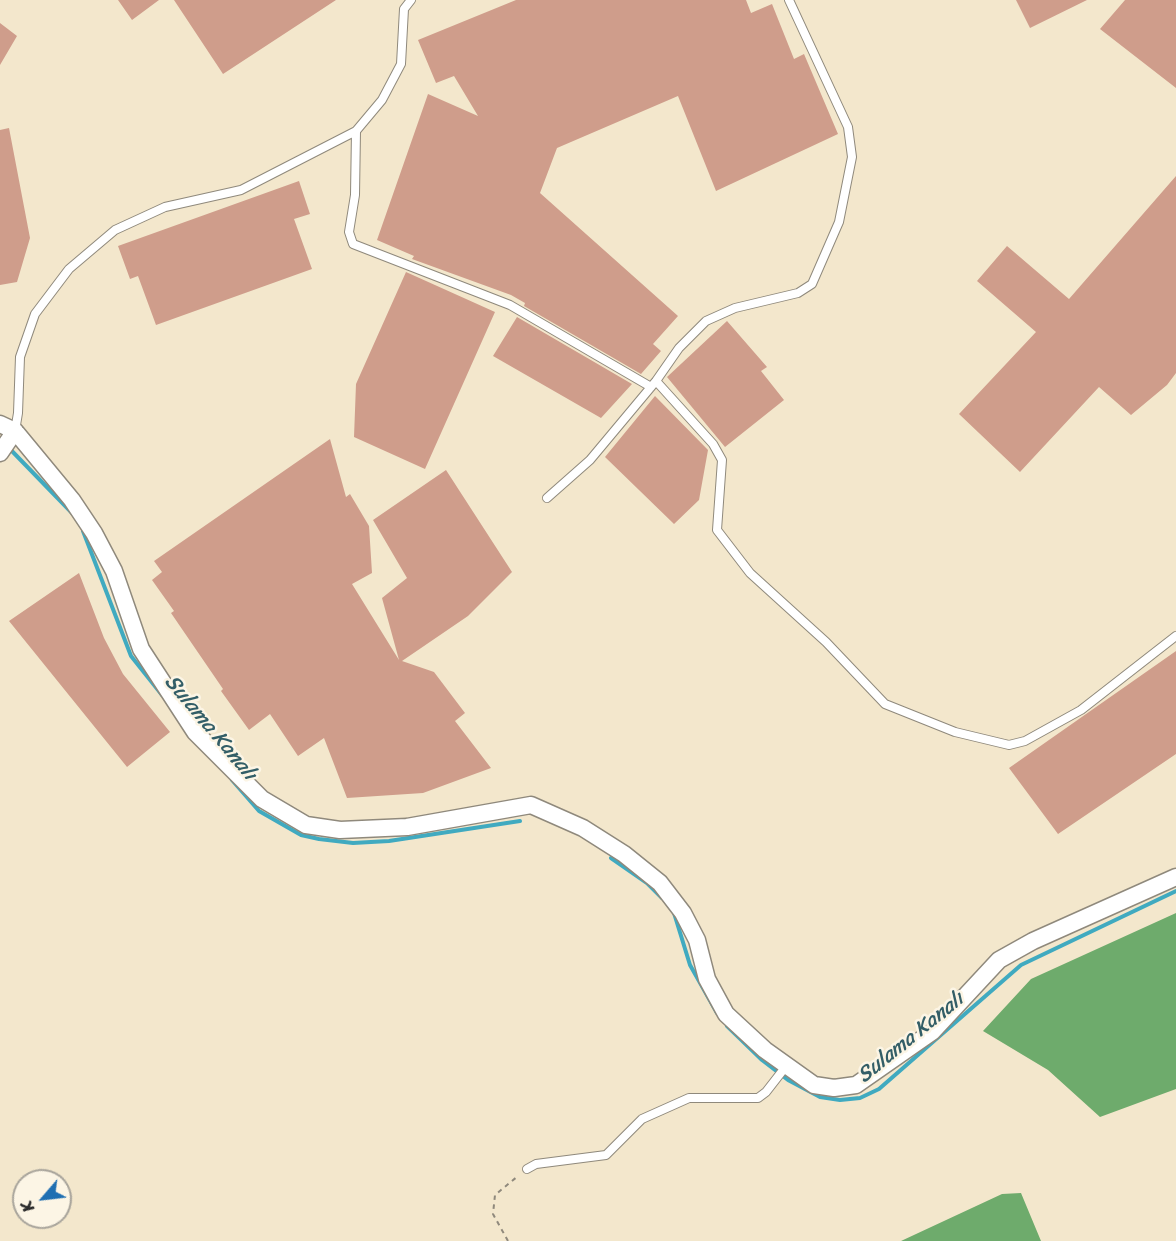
<!DOCTYPE html>
<html>
<head>
<meta charset="utf-8">
<style>
	body { margin:0 }
	#map { position:relative; width:1176px; height:1241px; overflow:hidden; background:#f3e7cc; font-family:Sriracha,sans-serif }
	canvas { display:block }
	.north { position:absolute; left:12px; top:1169px; width:60px; height:60px; box-sizing:border-box; background:#fcf5e5; border:2px solid #a8a49b; border-radius:50%; rotate:242deg; font-size:16px; font-weight:700; line-height:24px; text-align:center; color:#2b2b2b }
	.north::after { content:''; display:block; margin:auto; width:21px; height:27px; background:#1f6fb2; clip-path:polygon(50% 0,100% 100%,50% 72%,0 100%) }
</style>
</head>
<body>
<div id="map">
<canvas width="1176" height="1241"></canvas>
<div class="north">K</div>
</div>
<script>
const c = document.querySelector('canvas').getContext('2d');
c.lineJoin = 'round';
function paint(path, color) { c.fillStyle = color; c.fill(path, 'evenodd'); }
const poly = rows => new Path2D(rows.map(r => 'M' + r).join(''));
function stroke(path, color, width, dash) { c.strokeStyle = color; c.lineWidth = width; c.lineCap = dash ? 'butt' : 'round'; c.setLineDash(dash || []); c.stroke(path); }
function drawText(font, color, halo, rows, align = 'center') {
  c.font = font + ' Sriracha,sans-serif'; c.lineWidth = 5; c.setLineDash([]); c.textBaseline = 'middle'; c.strokeStyle = halo; c.fillStyle = color; for (const [text, x, y, turn = 0] of rows) {
    c.save(); c.translate(x, y); c.rotate((+turn || 0) * Math.PI / 180); c.textAlign = isNaN(turn) ? turn : align; if (halo) c.strokeText(text, 0, 0); c.fillText(text, 0, 0); c.restore();
  }
}
paint(poly([
	[1176,913,1176,1089,1100,1117,1048,1070,983,1031,1031,979],
	[1021,1193,1041,1241,901,1241,1002,1194]
]), '#6eab6c');
stroke(poly([
	[9,448,73,514],
	[83,531,131,656,162,695],
	[232,780,259,811,301,835,319,839,353,843,389,841,520,821],
	[611,858,647,883,662,898],
	[674,913,690,965,717,1013],
	[727,1026,762,1060,788,1080,820,1097,840,1100,860,1098,879,1089,1021,965,1176,891]
]), '#40aac0', 4);
paint(poly([
	[118,0,159,0,132,20],
	[174,0,336,0,223,74],
	[516,0,746,0,751,13,772,4,794,59,804,54,838,134,716,191,678,96,557,148,540,193,678,316,653,344,661,351,641,374,524,306,525,303,511,295,412,259,414,256,377,240,428,94,478,116,454,76,436,83,418,40],
	[1016,0,1087,0,1030,28],
	[1125,0,1176,0,1176,88,1100,29],
	[0,23,17,36,0,65],
	[9,128,30,238,17,282,0,285,0,130],
	[1176,176,1176,373,1167,385,1131,415,1099,387,1020,472,959,414,1036,332,977,281,1007,246,1069,299],
	[299,181,310,214,294,219,312,269,156,325,138,276,130,279,118,246],
	[406,272,495,312,425,469,354,437,356,384],
	[517,317,632,384,601,418,493,356],
	[727,321,767,367,761,371,784,400,725,447,667,377],
	[655,396,708,450,699,500,674,524,605,457],
	[330,439,346,497,350,494,369,526,372,573,352,584,399,660,382,598,407,578,373,520,446,470,512,572,468,616,402,661,434,672,465,713,455,721,491,768,423,793,347,798,324,738,298,756,270,714,249,730,221,691,223,689,171,613,174,611,152,580,162,572,154,561],
	[79,573,104,638,123,674,170,732,127,767,9,621],
	[1176,651,1176,754,1058,834,1009,768]
]), '#cf9d8b');
const lane = poly([
	[356,131,355,195,349,232,353,244,510,305,651,387],
	[656,381,713,444,722,460,717,530,750,573,826,642,885,704,955,732,1009,745,1025,741,1081,710,1176,636],
	[15,431,18,413,20,357,35,314,69,269,115,230,165,207,241,190,356,131,382,100,401,64,404,9,411,0],
	[547,498,590,460,656,381,679,348,706,321,735,308,798,293,812,284,839,222,852,157,848,127,789,0],
	[527,1169,536,1164,606,1155,642,1119,689,1098,758,1098,766,1092,787,1065]
]);
const street = poly([
	[0,424,15,431,72,500,94,533,114,571,141,649,195,732,262,799,306,825,340,830,407,827,531,805,583,828,624,854,660,883,683,913,697,940,707,979,726,1014,765,1050,814,1085,834,1088,856,1085,932,1032,999,960,1033,941,1176,877],
	[0,453,15,431]
]);
stroke(lane, '#8f897c', 10);
stroke(street, '#8f897c', 19);
stroke(poly([
	[508,1241,493,1214,495,1195,518,1176]
]), '#8f897c', 2, [4.5, 4.5]);
stroke(lane, '#fff', 8);
stroke(street, '#fff', 16);
drawText('italic 21px', '#335e67', '#fcf5e5', [
	["Sulama Kanalı",210,728,50],
	["Sulama Kanalı",911,1038,-39]
]);
</script>
</body>
</html>
